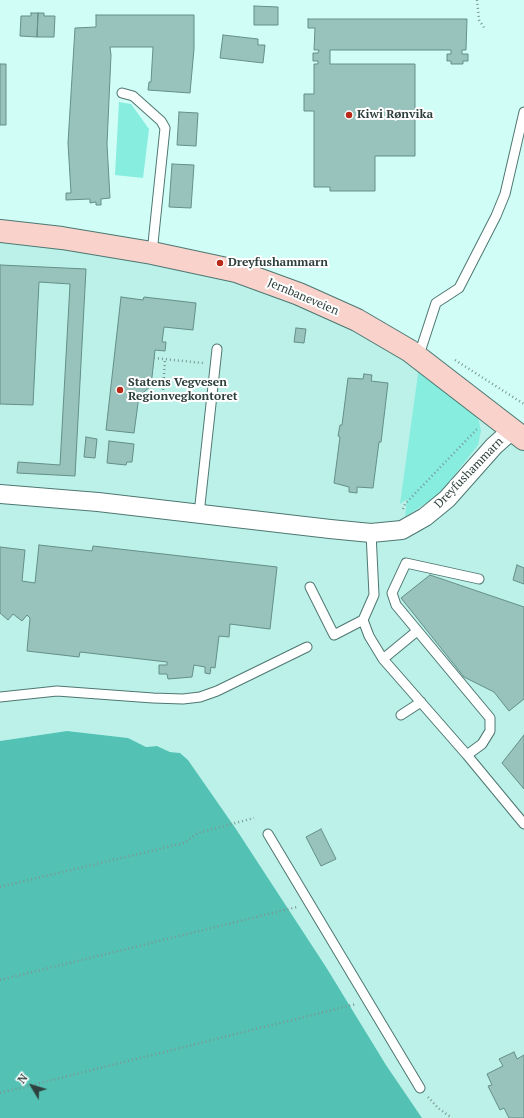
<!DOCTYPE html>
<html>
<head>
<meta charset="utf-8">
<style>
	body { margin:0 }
	#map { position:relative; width:524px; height:1118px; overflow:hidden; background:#d0fdf6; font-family:"PT Serif",serif }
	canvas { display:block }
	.north { position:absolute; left:12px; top:1066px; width:40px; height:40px; -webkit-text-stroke:3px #fff; paint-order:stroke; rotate:308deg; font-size:11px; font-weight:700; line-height:16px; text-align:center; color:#2e403d }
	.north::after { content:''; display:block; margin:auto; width:14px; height:18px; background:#2e403d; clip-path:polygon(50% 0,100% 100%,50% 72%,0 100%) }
</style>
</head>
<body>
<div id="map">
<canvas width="524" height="1118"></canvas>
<div class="north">N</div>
</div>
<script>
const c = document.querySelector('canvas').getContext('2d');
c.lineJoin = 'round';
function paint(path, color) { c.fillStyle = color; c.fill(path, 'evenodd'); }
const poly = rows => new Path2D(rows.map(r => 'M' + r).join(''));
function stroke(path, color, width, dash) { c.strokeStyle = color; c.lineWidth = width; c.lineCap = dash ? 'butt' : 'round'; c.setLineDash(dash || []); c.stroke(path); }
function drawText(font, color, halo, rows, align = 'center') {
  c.font = font + ' "PT Serif",serif'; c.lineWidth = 4; c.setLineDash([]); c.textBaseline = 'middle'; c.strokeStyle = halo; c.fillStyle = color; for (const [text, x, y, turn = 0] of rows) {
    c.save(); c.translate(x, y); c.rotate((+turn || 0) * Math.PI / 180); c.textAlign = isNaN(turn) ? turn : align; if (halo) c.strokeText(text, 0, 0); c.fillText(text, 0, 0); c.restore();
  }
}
paint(poly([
	[0,231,130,249,357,320,524,439,524,1118,422,1118,386,1065,326,967,236,829,188,760,180,753,171,752,157,746,146,747,128,738,67,731,0,741]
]), '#bbf1e8');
paint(poly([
	[119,102,131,104,149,129,143,178,115,175],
	[419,367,474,413,479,421,481,431,478,445,448,483,434,498,405,517,407,499,400,504]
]), '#86eddf');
paint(poly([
	[67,731,128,738,146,747,157,746,170,752,180,753,188,760,236,829,326,967,386,1065,422,1118,0,1118,0,741]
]), '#53c1b4');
const building = poly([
	[254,6,278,7,278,25,254,25,254,6],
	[31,13,38,13,37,37,20,36,21,16,31,16,31,13],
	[38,13,44,13,44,16,55,16,54,37,37,37,38,13],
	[96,15,194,15,194,49,190,93,148,90,149,82,151,82,153,47,110,47,111,55,107,144,110,198,101,199,101,205,96,205,96,202,90,203,90,199,66,200,66,193,71,193,68,143,75,28,96,27,96,15],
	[308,19,467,19,466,50,462,50,462,54,468,54,468,61,463,61,463,64,451,64,451,61,447,61,447,54,451,54,451,50,330,50,330,64,415,64,415,156,375,156,375,191,330,191,330,187,314,187,314,111,304,111,304,94,314,94,314,64,318,64,318,61,313,61,313,53,318,53,319,50,314,50,315,28,308,28,308,19],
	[223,35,258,39,258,45,265,45,263,63,220,58,223,35],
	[0,64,6,64,6,125,0,125,0,64],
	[179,112,198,113,196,146,177,145,179,112],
	[172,164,194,165,191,208,169,207,172,164],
	[0,265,86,269,75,476,17,473,18,462,60,465,70,284,39,282,33,405,0,404,0,265],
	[121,297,143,300,144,297,196,303,193,330,164,327,162,342,166,342,165,351,155,350,151,386,139,396,134,433,106,430,121,297],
	[296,328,306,329,304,343,294,342,296,328],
	[364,374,372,375,371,381,388,383,381,442,379,442,373,488,357,487,357,493,349,492,349,487,334,483,340,437,338,436,340,425,342,425,348,378,363,379,364,374],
	[86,437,97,439,95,458,84,457,86,437],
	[109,441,134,444,132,462,127,462,126,465,107,463,109,441],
	[39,545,92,551,93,546,277,567,270,629,230,624,229,637,219,636,215,668,211,667,210,674,205,673,205,667,194,665,192,677,168,679,167,674,159,674,159,665,167,665,167,662,80,652,79,657,27,651,30,618,27,615,22,621,13,614,8,620,0,613,0,547,25,550,22,581,35,583,39,545],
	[517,565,524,568,524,584,513,580,517,565],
	[430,575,524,607,524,699,509,711,494,692,464,677,401,598,430,575],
	[524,735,524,789,502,763,524,735],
	[321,829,336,859,321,866,306,837,321,829],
	[514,1052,517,1059,524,1055,524,1118,509,1118,504,1108,500,1110,488,1086,492,1085,487,1074,503,1066,499,1059,514,1052]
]);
paint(building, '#98c3bc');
stroke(building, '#658f89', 1);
const lane = poly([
	[122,93,133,96,161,121,165,128,152,253],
	[418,358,436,303,459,288,496,216,505,194,524,112],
	[199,514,217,349],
	[371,533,374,595,363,620,369,636,383,659,467,755,482,744,490,731,490,718,396,605,392,593,406,563,479,579],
	[310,587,334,635,363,620],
	[383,659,417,631],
	[0,697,57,691,153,698,183,699,200,697,217,691,307,647],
	[401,715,421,702],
	[467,755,524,824],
	[268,834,420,1088]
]);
const street = poly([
	[0,494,98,502,330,529,371,533,402,530,425,517,447,499,494,446,512,430]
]);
const secondary = poly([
	[0,231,62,238,152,253,236,271,299,294,357,320,410,351,524,439]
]);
stroke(lane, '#4e7771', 11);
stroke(street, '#4e7771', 20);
stroke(secondary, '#4e7771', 24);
stroke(poly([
	[477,0,479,20,485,29],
	[154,358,203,363],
	[455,360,524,404],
	[163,390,165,359],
	[403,509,405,504,478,428],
	[0,887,184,843,198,833,254,818],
	[0,980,297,907],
	[0,1093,356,1004],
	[428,1097,438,1108,452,1118]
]), '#7a9893', 2.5, [1, 3]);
stroke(lane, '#fff', 9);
stroke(street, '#fff', 18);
stroke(secondary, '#f9d2cc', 22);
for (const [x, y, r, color] of [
	[349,115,4,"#b72a1a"],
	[220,263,4,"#b72a1a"],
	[120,390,4,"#b72a1a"]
]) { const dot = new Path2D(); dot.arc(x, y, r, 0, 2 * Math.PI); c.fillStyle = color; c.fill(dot); stroke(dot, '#fff', 1.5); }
drawText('bold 12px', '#2e403d', '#fff', [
	["Kiwi Rønvika",357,115],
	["Dreyfushammarn",228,263],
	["Statens Vegvesen",128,383],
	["Regionvegkontoret",128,397]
], 'left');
drawText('12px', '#2e403d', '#fff', [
	["Jernbaneveien",303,297,23],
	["Dreyfushammarn",469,473,-46]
]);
</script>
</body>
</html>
